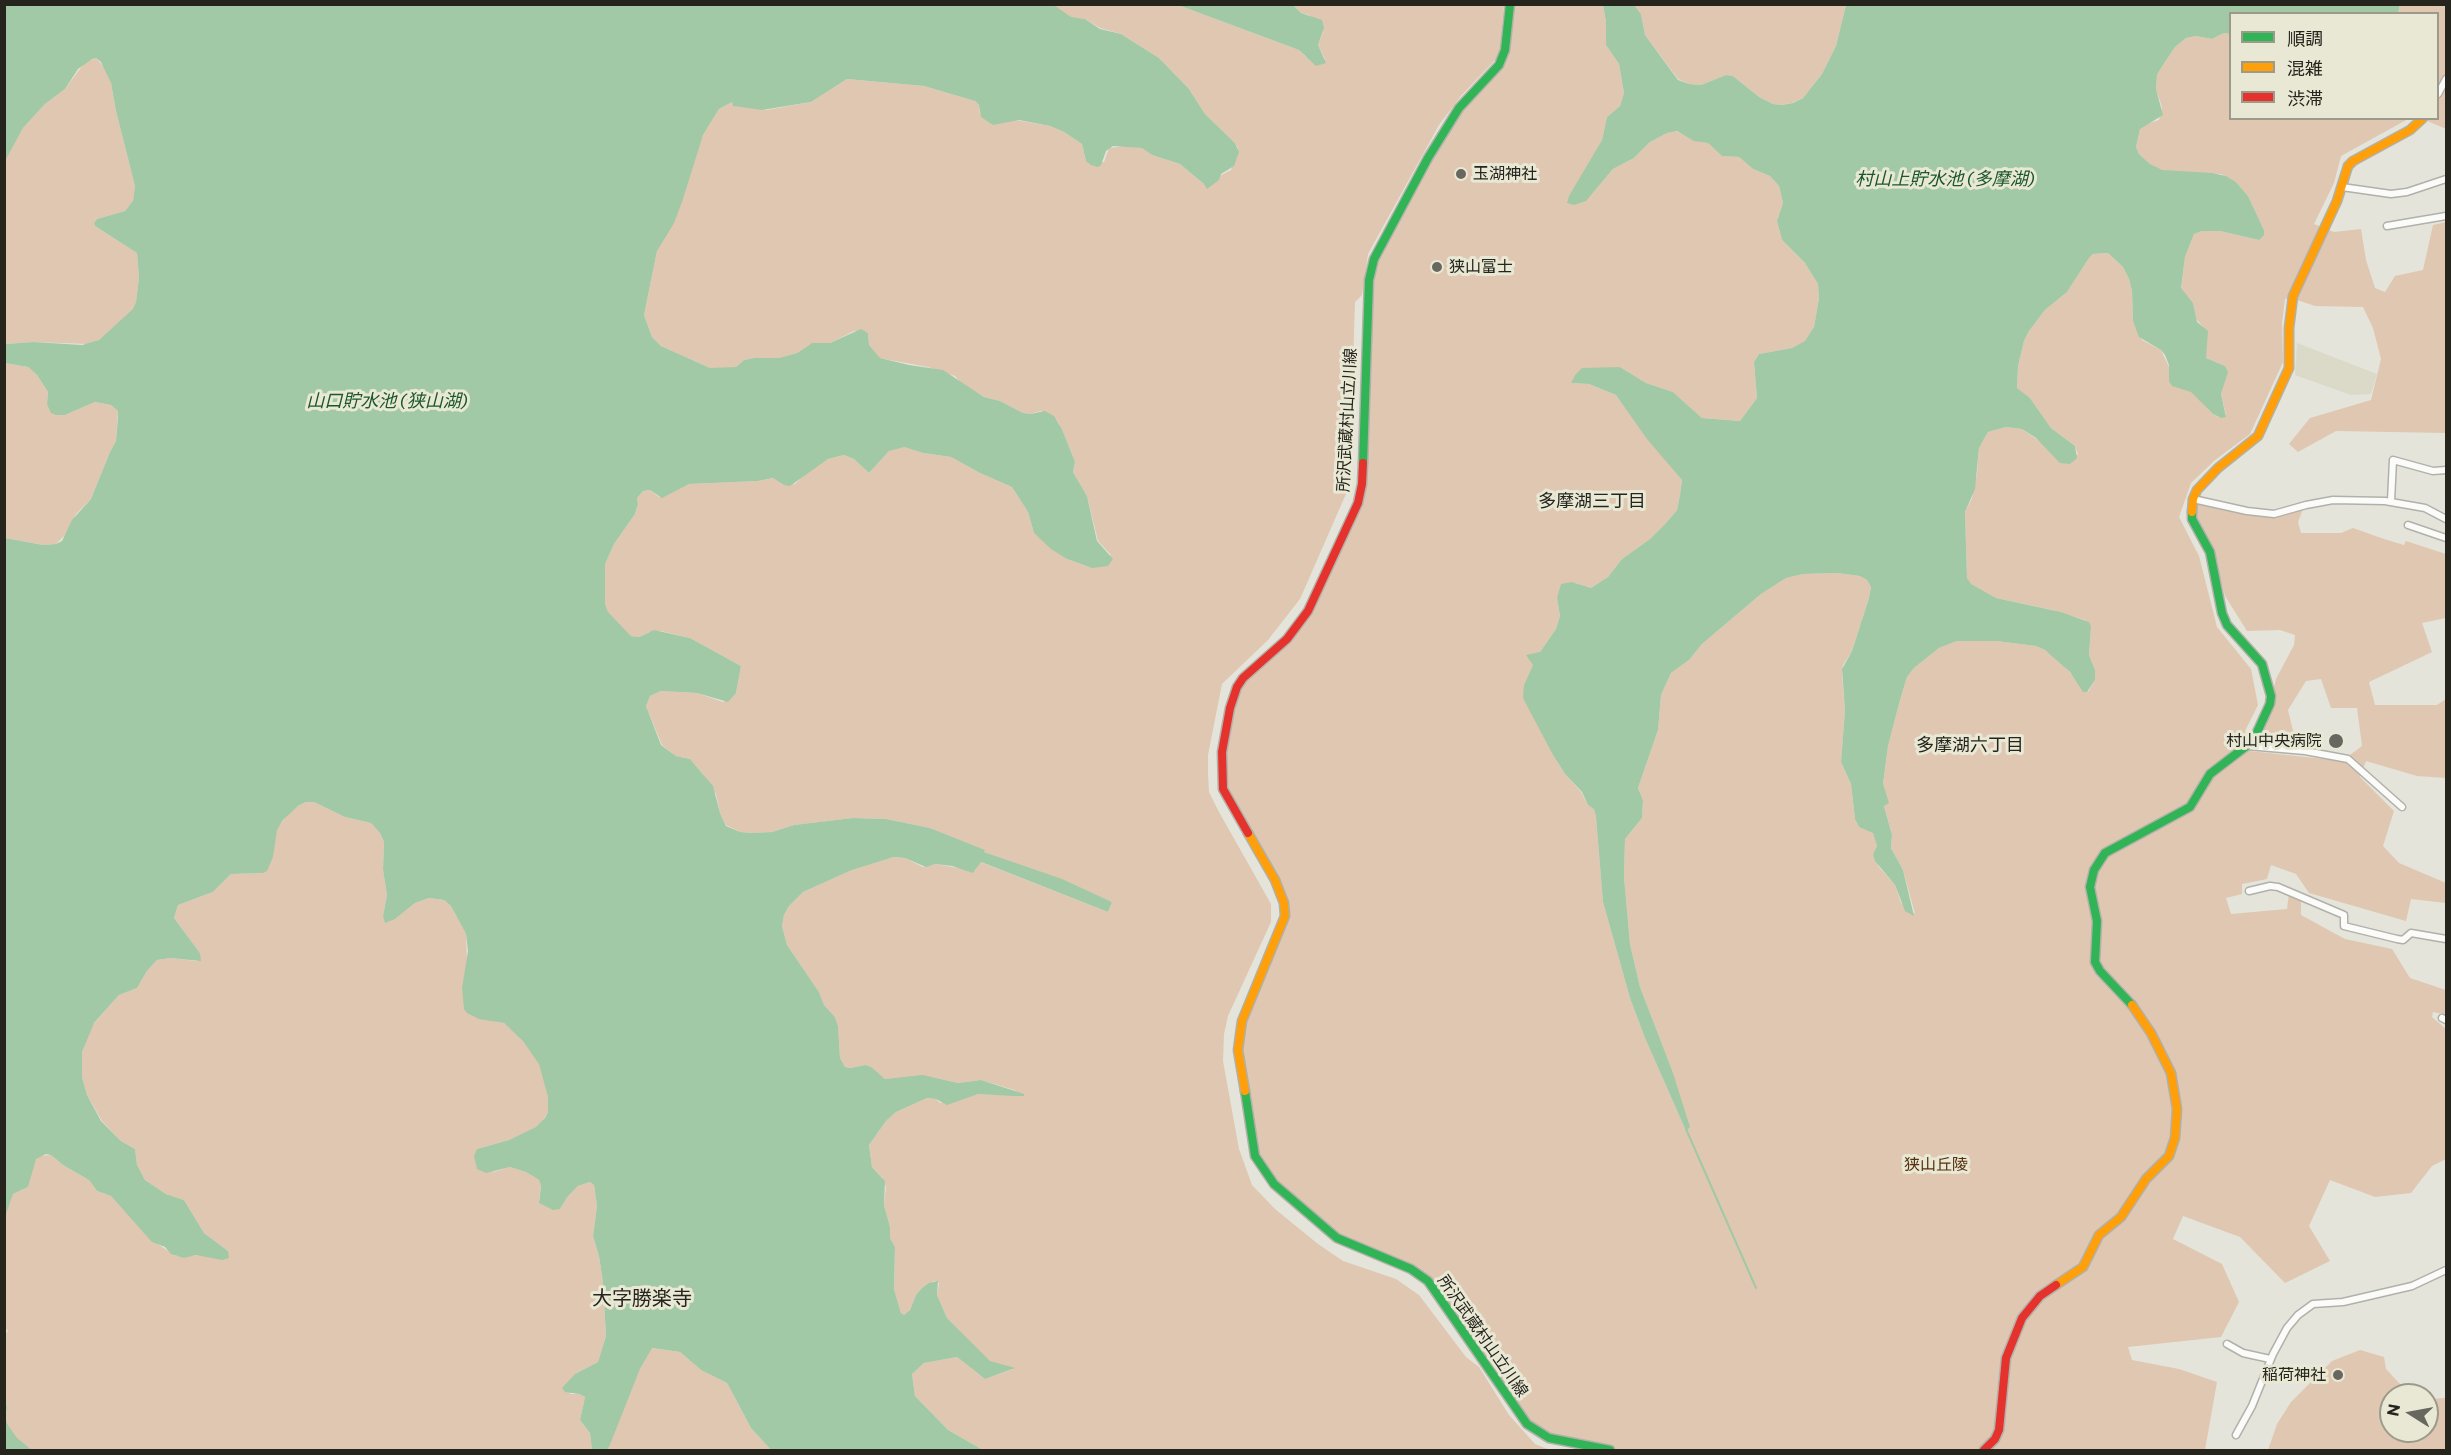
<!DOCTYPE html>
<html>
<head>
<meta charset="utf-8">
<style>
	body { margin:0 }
	#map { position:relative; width:2451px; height:1455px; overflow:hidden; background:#e4e4da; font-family:Commissioner,"Noto Sans JP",sans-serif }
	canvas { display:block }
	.frame { position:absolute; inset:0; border:6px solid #25241d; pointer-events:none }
	.legend { position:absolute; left:2229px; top:12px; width:210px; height:108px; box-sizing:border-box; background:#e9e8d5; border:2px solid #9b9a8b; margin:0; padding:8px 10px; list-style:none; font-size:18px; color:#25241d }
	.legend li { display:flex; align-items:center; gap:12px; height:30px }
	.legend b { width:30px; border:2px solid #9b9a8b }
	.north { position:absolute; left:2379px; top:1383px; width:60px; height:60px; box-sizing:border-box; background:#e9e8d5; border:2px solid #9b9a8b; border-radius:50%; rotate:281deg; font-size:16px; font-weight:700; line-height:24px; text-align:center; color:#25241d }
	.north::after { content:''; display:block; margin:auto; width:21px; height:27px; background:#68675f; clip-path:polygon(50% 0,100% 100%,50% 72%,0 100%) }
</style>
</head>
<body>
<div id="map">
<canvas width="2451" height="1455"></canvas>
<div class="frame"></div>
<ul class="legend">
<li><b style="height:8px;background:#30b455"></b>順調</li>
<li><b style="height:8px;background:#ff9f0a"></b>混雑</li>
<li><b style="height:8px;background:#e5322d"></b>渋滞</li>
</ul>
<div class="north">N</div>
</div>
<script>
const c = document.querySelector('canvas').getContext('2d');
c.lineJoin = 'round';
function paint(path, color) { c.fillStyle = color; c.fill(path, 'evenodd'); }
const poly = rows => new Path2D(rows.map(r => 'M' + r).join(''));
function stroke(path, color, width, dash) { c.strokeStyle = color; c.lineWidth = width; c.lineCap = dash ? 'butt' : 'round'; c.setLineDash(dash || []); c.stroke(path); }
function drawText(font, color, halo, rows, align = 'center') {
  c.font = font + ' Commissioner,"Noto Sans JP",sans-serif'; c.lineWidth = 6; c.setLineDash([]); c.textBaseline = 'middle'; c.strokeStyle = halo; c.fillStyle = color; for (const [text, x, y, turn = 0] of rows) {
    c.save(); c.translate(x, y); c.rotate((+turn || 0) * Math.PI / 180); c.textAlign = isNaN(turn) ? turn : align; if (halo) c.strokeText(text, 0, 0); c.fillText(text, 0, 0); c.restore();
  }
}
paint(poly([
	[2297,343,2377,374,2371,394,2351,395,2295,375]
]), '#dbdac9');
paint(poly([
	[1054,5,1178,5,1299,50,1306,57,1325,59,1318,45,1323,32,1309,15,1301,13,1293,5,1504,5,1500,49,1496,59,1461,96,1439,125,1368,254,1362,295,1355,302,1349,487,1300,599,1268,640,1222,684,1208,755,1208,774,1209,792,1219,812,1271,904,1271,922,1228,1016,1224,1034,1223,1061,1239,1149,1252,1185,1275,1209,1318,1244,1343,1261,1396,1279,1419,1295,1466,1357,1479,1367,1509,1415,1535,1444,1550,1450,983,1450,948,1430,915,1396,912,1374,924,1363,957,1357,985,1379,1013,1369,990,1362,947,1318,937,1295,939,1283,934,1281,922,1288,916,1295,910,1310,904,1315,901,1313,894,1289,895,1247,890,1238,890,1227,884,1205,886,1187,882,1177,872,1167,869,1145,886,1121,896,1112,927,1098,936,1099,940,1103,978,1094,1023,1096,1014,1090,981,1080,958,1083,931,1077,885,1079,865,1065,851,1068,845,1067,840,1058,838,1026,835,1017,824,1005,819,992,787,945,782,926,784,915,789,906,803,892,852,870,894,857,905,858,923,867,935,864,975,871,980,862,1108,912,1112,902,1062,880,984,852,984,850,930,828,886,819,853,818,794,825,772,832,752,833,740,832,726,825,720,813,716,794,703,774,690,759,676,756,662,745,646,706,650,696,661,691,697,693,723,702,736,693,741,666,690,638,661,631,649,632,639,637,631,636,608,613,605,604,605,564,614,544,635,514,638,504,637,498,643,491,650,490,659,497,689,484,758,481,774,478,784,485,795,484,805,474,828,459,844,455,854,459,869,473,889,451,898,447,904,447,923,453,951,457,980,473,1012,487,1028,512,1034,533,1067,559,1089,567,1111,555,1098,541,1087,496,1073,472,1075,462,1062,429,1057,420,1041,411,1030,414,1023,413,1000,401,984,397,961,383,955,376,928,367,879,358,869,345,868,333,854,331,830,343,809,345,797,353,780,358,754,358,744,360,736,367,729,368,710,368,661,346,652,337,644,315,657,251,703,135,719,109,732,102,734,106,767,110,811,102,847,79,924,86,975,101,979,105,980,114,1050,126,1064,132,1082,144,1086,161,1104,162,1109,148,1125,146,1143,148,1152,155,1180,164,1204,184,1231,170,1238,148,1235,143,1205,114,1189,89,1159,58,1121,34,1100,28,1085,19,1071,18],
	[1510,5,1603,5,1606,22,1606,45,1619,64,1624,93,1620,106,1607,117,1602,140,1578,183,1591,195,1613,169,1634,158,1650,142,1667,133,1676,131,1694,140,1708,143,1722,156,1739,157,1753,169,1770,176,1779,186,1783,203,1777,221,1782,240,1805,263,1818,284,1819,298,1814,327,1806,341,1792,348,1759,354,1754,362,1757,398,1740,421,1702,418,1673,392,1646,383,1620,367,1575,375,1572,383,1589,384,1616,395,1682,480,1680,495,1677,510,1665,524,1650,539,1622,559,1608,577,1591,588,1572,582,1557,598,1560,616,1556,629,1540,652,1524,685,1553,755,1565,774,1581,792,1588,805,1594,808,1596,817,1603,902,1630,998,1645,1038,1686,1131,1672,1070,1640,987,1630,944,1624,877,1625,839,1642,818,1643,800,1638,788,1658,730,1661,695,1671,673,1689,660,1702,644,1761,594,1786,578,1803,574,1837,573,1860,576,1867,580,1871,587,1869,598,1852,651,1843,665,1842,674,1845,710,1841,762,1851,784,1855,819,1859,827,1873,832,1877,846,1873,854,1879,867,1895,885,1901,903,1915,914,1903,870,1891,848,1892,835,1884,805,1883,784,1888,746,1900,700,1907,677,1914,668,1939,648,1957,641,1996,641,2036,646,2045,650,2060,662,2088,692,2095,680,2095,670,2089,655,2091,627,2085,620,2053,610,1996,598,1970,584,1967,578,1965,512,1972,498,1977,474,1979,448,1988,432,2006,427,2022,429,2042,443,2078,455,2075,446,2051,428,2030,398,2017,389,2018,366,2024,341,2029,331,2045,310,2067,292,2089,258,2093,254,2108,253,2123,267,2129,279,2132,291,2133,321,2142,340,2161,350,2170,369,2213,414,2218,417,2226,415,2221,394,2225,380,2225,366,2206,358,2203,327,2196,319,2193,303,2181,289,2185,257,2194,234,2202,231,2220,231,2259,240,2264,230,2248,196,2236,182,2221,174,2162,171,2150,164,2139,154,2136,147,2140,129,2143,125,2159,120,2162,107,2156,89,2157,75,2161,68,2175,47,2186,38,2196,36,2212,39,2224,33,2229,34,2230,34,2230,118,2408,119,2341,156,2334,183,2314,224,2334,232,2361,229,2366,260,2375,288,2385,292,2395,276,2423,270,2433,225,2446,222,2446,433,2336,431,2298,452,2289,444,2310,418,2371,400,2381,359,2373,328,2363,307,2315,306,2291,298,2285,299,2282,323,2283,362,2250,434,2215,460,2191,483,2179,517,2199,556,2217,627,2251,669,2258,705,2245,731,2250,751,2342,761,2362,746,2357,708,2331,708,2321,679,2306,681,2288,710,2295,739,2283,744,2268,739,2263,730,2276,679,2294,645,2295,635,2280,630,2247,631,2225,596,2214,555,2198,523,2195,506,2201,503,2249,515,2279,516,2303,509,2298,522,2301,533,2341,533,2353,528,2384,539,2404,545,2406,541,2446,554,2446,618,2422,623,2432,652,2369,682,2375,705,2437,705,2446,699,2446,778,2417,776,2366,761,2360,777,2394,811,2383,846,2399,863,2446,883,2446,903,2411,899,2406,921,2309,893,2296,874,2271,865,2267,879,2242,884,2242,894,2226,898,2231,914,2287,909,2289,893,2301,898,2301,915,2345,939,2392,949,2410,978,2446,990,2446,1015,2433,1012,2432,1017,2446,1029,2446,1159,2432,1166,2411,1193,2375,1197,2330,1180,2309,1226,2330,1261,2285,1283,2240,1237,2183,1216,2173,1239,2222,1264,2239,1302,2221,1337,2128,1347,2132,1360,2179,1369,2217,1382,2205,1450,1610,1450,1538,1433,1428,1281,1345,1242,1274,1184,1252,1142,1238,1042,1278,934,1284,903,1221,777,1237,687,1294,631,1358,503,1374,259,1459,108,1499,65],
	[1634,5,1846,5,1836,46,1822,74,1803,98,1792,103,1782,105,1773,104,1759,97,1733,76,1726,75,1701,85,1689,84,1678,79,1645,35,1641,14],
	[2400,5,2446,5,2446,129,2423,119,2438,118,2438,14,2398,14],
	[96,58,105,68,111,83,116,111,135,186,133,202,125,211,97,219,94,223,95,226,137,253,139,278,136,302,133,310,105,335,99,340,88,344,34,342,5,344,4,161,23,128,45,104,65,89,85,62],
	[5,363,28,367,37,375,48,392,47,404,65,415,95,402,111,405,118,411,116,441,110,452,91,499,76,514,66,534,56,544,43,545,5,538],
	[306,802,314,802,345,817,371,823,380,833,384,842,383,870,387,895,383,916,395,919,415,903,429,898,444,900,451,906,466,934,467,961,494,1021,504,1023,514,1031,523,1040,540,1064,548,1097,548,1112,541,1124,533,1129,509,1140,477,1149,493,1172,510,1167,526,1172,539,1180,541,1186,539,1200,560,1209,568,1196,578,1186,590,1182,594,1185,597,1206,593,1236,599,1256,603,1283,606,1336,598,1362,575,1374,570,1394,579,1394,585,1397,580,1420,590,1433,592,1450,32,1450,16,1438,8,1425,5,1417,7,1408,4,1392,4,1335,8,1331,4,1326,4,1217,13,1194,28,1187,33,1163,39,1156,51,1155,63,1165,89,1180,97,1191,111,1196,156,1243,176,1256,206,1255,222,1260,228,1251,204,1233,184,1200,166,1194,145,1180,137,1165,135,1149,121,1141,102,1121,87,1095,82,1077,82,1052,90,1028,119,995,137,988,147,971,157,960,170,958,197,961,200,953,174,918,178,905,213,892,231,874,263,873,277,829,291,810],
	[651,1348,680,1352,701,1370,727,1383,751,1428,771,1450,606,1450,640,1369],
	[2360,1350,2384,1357,2386,1369,2399,1383,2416,1395,2391,1395,2391,1431,2427,1431,2427,1399,2446,1398,2446,1450,2268,1450,2277,1424,2291,1402,2332,1361]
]), '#e0c7b1');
paint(poly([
	[5,4,1054,5,1071,17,1085,19,1100,29,1121,34,1159,58,1189,89,1205,114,1235,143,1239,152,1234,166,1221,174,1219,180,1207,189,1204,184,1180,164,1152,155,1142,148,1113,146,1106,151,1101,165,1098,167,1091,165,1086,161,1082,144,1064,132,1050,126,1019,120,993,125,981,117,979,105,975,101,924,86,847,79,811,102,762,110,733,106,732,102,719,109,703,135,682,202,674,223,657,251,644,315,652,337,661,346,710,368,736,367,744,360,754,358,779,358,797,353,812,343,830,343,861,329,868,333,869,345,880,358,909,365,943,370,984,397,1000,401,1023,413,1030,414,1045,411,1054,416,1062,429,1075,462,1073,472,1087,496,1097,541,1113,559,1108,566,1092,568,1067,559,1051,549,1034,533,1028,512,1012,487,980,473,951,457,923,453,904,447,889,451,869,473,854,459,844,455,828,459,790,486,784,485,773,478,758,481,689,484,662,498,650,490,643,491,637,498,638,504,635,514,614,544,605,564,605,604,608,612,631,636,639,637,654,630,690,638,741,666,736,693,728,702,697,693,661,691,650,696,646,706,661,745,676,756,690,759,713,786,720,813,726,826,740,832,752,833,772,832,794,825,853,818,886,819,930,828,985,850,984,852,1062,879,1112,902,1108,912,981,862,973,873,952,866,935,864,926,867,905,858,894,857,852,870,803,892,789,906,784,915,782,926,787,945,819,992,824,1005,835,1017,838,1026,840,1058,845,1067,851,1068,865,1065,871,1067,885,1079,923,1075,958,1083,981,1080,1024,1094,1024,1096,1012,1096,978,1094,947,1105,936,1099,927,1098,896,1112,886,1121,869,1145,872,1167,885,1181,884,1205,890,1227,890,1238,895,1247,894,1289,901,1313,904,1315,910,1310,916,1295,922,1288,929,1283,938,1281,937,1295,947,1318,990,1361,1015,1368,985,1379,957,1357,924,1363,912,1374,915,1396,948,1430,983,1450,771,1450,751,1428,727,1383,701,1370,680,1352,652,1348,640,1369,609,1447,606,1450,592,1450,590,1433,580,1420,585,1397,579,1394,565,1392,562,1388,575,1374,598,1362,606,1336,603,1283,599,1256,593,1236,597,1206,594,1185,590,1182,578,1186,568,1196,560,1209,553,1210,539,1203,541,1186,539,1180,526,1172,510,1167,486,1173,477,1169,474,1156,477,1149,509,1140,536,1127,545,1118,548,1112,548,1097,539,1064,523,1041,504,1023,479,1019,467,1013,464,1009,462,988,468,951,466,934,451,906,444,900,429,898,415,903,395,919,385,923,383,916,387,895,383,870,384,842,380,833,371,823,345,817,314,802,306,802,298,806,283,820,277,830,273,857,267,871,263,873,231,874,213,892,178,905,174,918,200,953,201,961,170,958,157,960,147,971,137,988,119,995,94,1023,82,1052,82,1077,87,1095,101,1121,121,1141,135,1149,137,1165,145,1180,166,1194,184,1200,204,1233,228,1251,229,1258,222,1260,196,1255,184,1258,171,1254,165,1247,152,1242,111,1196,97,1191,89,1180,63,1165,51,1155,46,1154,36,1159,28,1187,13,1194,5,1217,5,538,43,545,56,544,62,541,72,520,91,499,110,452,116,441,118,417,118,411,111,405,95,402,65,415,56,415,51,413,47,404,48,392,37,375,28,367,5,363,5,344,34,342,82,345,99,340,133,309,136,302,139,278,137,253,95,226,94,223,97,219,125,211,133,201,135,186,116,111,111,83,101,62,96,58,92,59,78,69,65,89,45,104,23,128,5,161],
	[1178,5,1293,5,1301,13,1322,20,1324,28,1318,45,1326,63,1316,66,1299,50],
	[1603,5,1634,5,1641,14,1645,35,1678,80,1689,84,1701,85,1726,75,1733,76,1759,97,1773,104,1782,105,1793,103,1803,98,1822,74,1836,46,1846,5,2400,5,2398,13,2230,14,2230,34,2224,33,2212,39,2196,36,2186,38,2175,47,2161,68,2157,75,2156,89,2163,115,2140,129,2136,147,2139,154,2150,164,2162,170,2212,173,2226,176,2236,182,2248,196,2264,230,2264,235,2259,240,2220,231,2202,231,2194,234,2185,257,2181,288,2193,303,2197,322,2208,331,2206,358,2225,366,2228,372,2221,394,2226,417,2221,418,2213,414,2191,392,2172,386,2169,381,2169,365,2165,355,2161,350,2139,337,2133,321,2132,291,2129,279,2123,267,2108,253,2093,254,2089,258,2067,292,2045,310,2029,331,2024,341,2018,366,2017,388,2030,398,2051,428,2075,446,2077,458,2070,464,2060,463,2036,438,2022,429,2006,427,1988,432,1979,448,1975,489,1965,512,1967,578,1971,584,1996,598,2061,612,2089,622,2091,627,2089,655,2095,670,2095,680,2087,692,2083,692,2070,672,2045,650,2036,646,1996,641,1957,641,1939,648,1914,668,1907,677,1900,700,1888,746,1883,784,1889,803,1884,806,1892,835,1891,848,1903,870,1914,916,1905,911,1895,885,1875,861,1873,854,1877,846,1873,833,1859,827,1855,819,1851,784,1841,762,1845,710,1842,669,1852,651,1869,598,1871,587,1867,580,1860,576,1837,573,1803,574,1786,578,1761,594,1702,644,1689,660,1671,673,1661,695,1658,730,1638,788,1643,800,1642,818,1625,839,1624,877,1630,944,1640,987,1672,1070,1690,1127,1686,1131,1645,1038,1630,998,1603,902,1596,817,1594,809,1588,805,1582,792,1565,774,1553,755,1523,698,1524,685,1533,665,1526,655,1540,652,1556,629,1560,616,1557,598,1561,584,1572,582,1591,588,1608,577,1622,559,1650,539,1665,524,1677,510,1680,495,1682,480,1647,439,1616,395,1589,384,1571,383,1575,375,1582,368,1620,367,1646,383,1673,392,1702,418,1740,421,1757,398,1754,362,1759,354,1792,348,1805,341,1814,327,1819,298,1818,284,1805,263,1782,240,1777,221,1783,203,1779,186,1770,176,1753,169,1739,157,1722,156,1708,143,1694,141,1677,131,1667,133,1650,142,1634,158,1613,169,1586,201,1574,205,1567,203,1569,196,1602,140,1607,117,1620,106,1624,93,1619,64,1606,45,1606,22],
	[4,1392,7,1408,5,1417,8,1425,17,1438,32,1450,5,1450]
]), '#a1c9a6');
stroke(poly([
	[1686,1129,1756,1288]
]), '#a1c9a6', 2);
const street = poly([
	[2438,94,2446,79],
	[2342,187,2391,194,2407,192,2446,179],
	[2387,226,2446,216],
	[2193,499,2247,511,2274,514,2306,505,2333,500,2385,501,2425,508,2446,519],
	[2391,501,2393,460,2433,471,2446,470],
	[2408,525,2446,538],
	[2248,746,2305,751,2348,759,2402,807],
	[2249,891,2270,886,2278,887,2344,915,2344,926,2397,939,2403,940,2411,933,2446,939],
	[2442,1018,2446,1020],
	[2227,1344,2243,1353,2270,1359],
	[2236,1435,2252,1406,2273,1354,2287,1328,2298,1315,2313,1304,2343,1302,2412,1286,2446,1270]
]);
const fast = poly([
	[1363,463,1369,280,1374,259,1428,158,1459,108,1499,65,1505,50,1510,4],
	[2132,1005,2100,971,2095,962,2097,921,2090,887,2094,870,2105,853,2190,807,2210,774,2253,741,2270,704,2271,696,2262,664,2227,625,2222,613,2210,552,2192,519,2192,512],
	[1245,1091,1255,1156,1274,1184,1337,1238,1411,1269,1428,1281,1527,1424,1549,1438,1610,1450]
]);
const slow = poly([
	[2192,512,2193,499,2197,490,2218,468,2258,436,2289,368,2289,328,2293,296,2337,201,2348,166,2353,161,2410,130,2423,118],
	[1245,1091,1238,1050,1242,1021,1285,916,1284,903,1275,880,1248,833],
	[2056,1285,2083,1267,2099,1235,2121,1217,2146,1179,2169,1156,2175,1138,2177,1109,2171,1073,2151,1033,2132,1005]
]);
const jam = poly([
	[1248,833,1223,789,1222,752,1230,708,1237,687,1243,678,1287,639,1308,611,1358,503,1362,484,1363,463],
	[1984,1450,1995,1439,1999,1430,2006,1358,2022,1318,2040,1296,2056,1285]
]);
stroke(street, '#b1b1aa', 9);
stroke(fast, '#b1b1aa', 11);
stroke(slow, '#b1b1aa', 11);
stroke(jam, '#b1b1aa', 11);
stroke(street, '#fbfbf9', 6);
stroke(fast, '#30b455', 8);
stroke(slow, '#ff9f0a', 8);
stroke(jam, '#e5322d', 8);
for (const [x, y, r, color] of [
	[1461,174,6,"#68675f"],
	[1437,267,6,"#68675f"],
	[2336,741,8,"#68675f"],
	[2338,1375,6,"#68675f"]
]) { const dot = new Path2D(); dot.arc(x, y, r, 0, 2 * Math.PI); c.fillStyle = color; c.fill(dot); stroke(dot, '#e9e8d5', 2); }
drawText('16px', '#25241d', '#e9e8d5', [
	["玉湖神社",1473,174],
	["狭山富士",1449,267],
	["村山中央病院",2322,741,"right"],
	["稲荷神社",2326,1375,"right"]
], 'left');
drawText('16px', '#25241d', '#e9e8d5', [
	["所沢武蔵村山立川線",1347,420,-87],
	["所沢武蔵村山立川線",1483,1336,55]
]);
drawText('16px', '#552f0e', '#e9e8d5', [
	["狭山丘陵",1936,1165]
]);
drawText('italic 18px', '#19582d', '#e9e8d5', [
	["村山上貯水池 (多摩湖)",1945,179],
	["山口貯水池 (狭山湖)",387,401]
]);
drawText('18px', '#25241d', '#e9e8d5', [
	["多摩湖三丁目",1592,501],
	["多摩湖六丁目",1970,745]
]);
drawText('20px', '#25241d', '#e9e8d5', [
	["大字勝楽寺",642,1298]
]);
</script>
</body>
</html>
